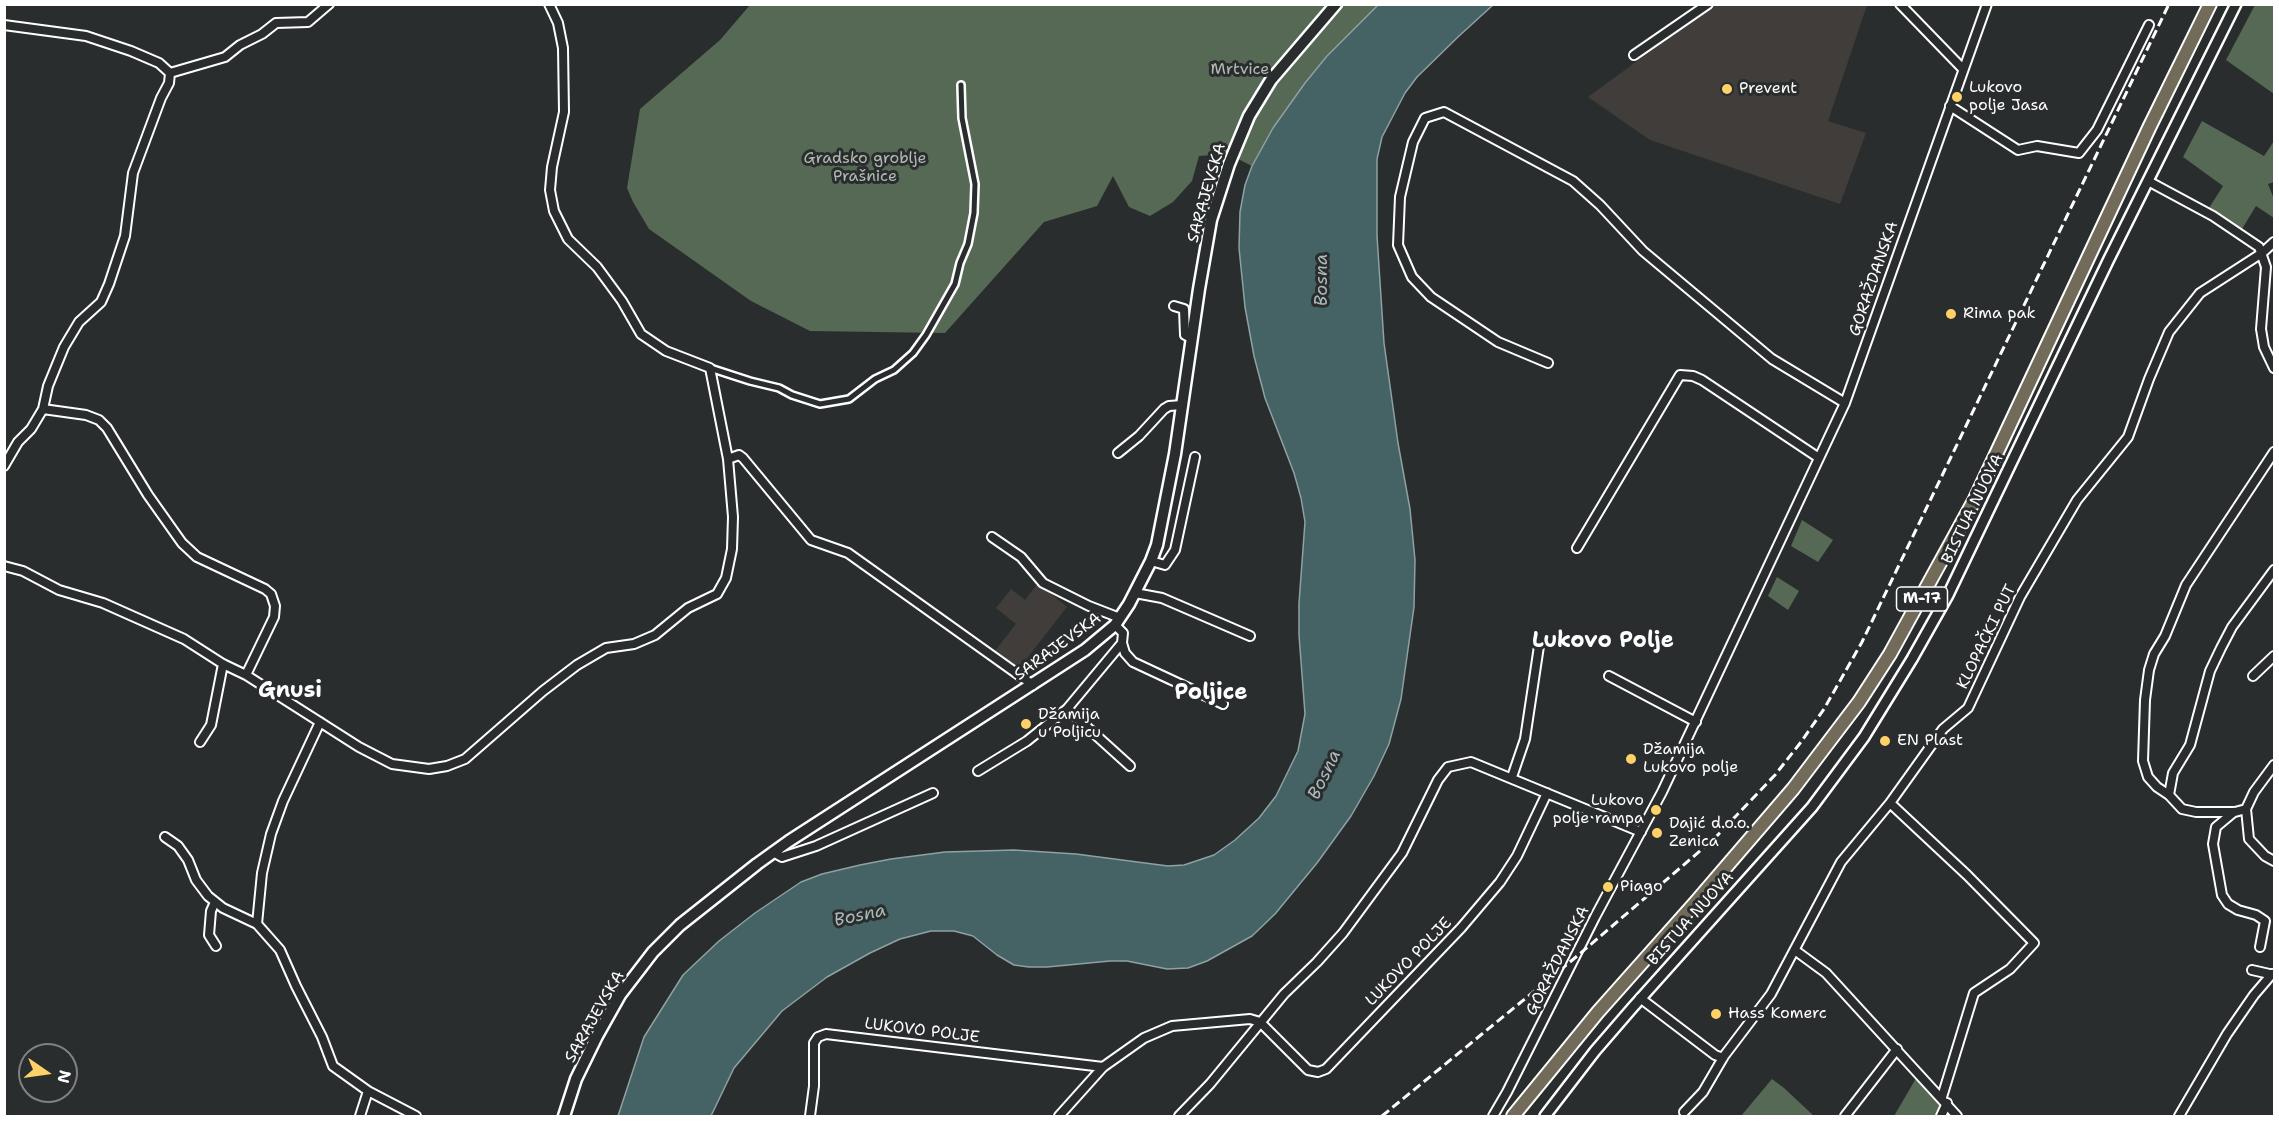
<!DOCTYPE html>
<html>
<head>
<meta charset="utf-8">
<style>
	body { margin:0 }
	#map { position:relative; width:2279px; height:1121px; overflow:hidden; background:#2a2d2e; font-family:"Shantell Sans",sans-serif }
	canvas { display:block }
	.frame { position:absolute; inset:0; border:6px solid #fff; pointer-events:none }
	.north { position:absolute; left:18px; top:1043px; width:60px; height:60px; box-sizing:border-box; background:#2a2d2e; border:2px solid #7f8182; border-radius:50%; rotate:103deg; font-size:16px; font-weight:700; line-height:24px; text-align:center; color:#fff }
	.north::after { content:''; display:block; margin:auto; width:21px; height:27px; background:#ffd166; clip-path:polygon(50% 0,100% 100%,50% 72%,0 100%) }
</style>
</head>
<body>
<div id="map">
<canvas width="2279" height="1121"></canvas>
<div class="frame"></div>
<div class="north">N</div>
</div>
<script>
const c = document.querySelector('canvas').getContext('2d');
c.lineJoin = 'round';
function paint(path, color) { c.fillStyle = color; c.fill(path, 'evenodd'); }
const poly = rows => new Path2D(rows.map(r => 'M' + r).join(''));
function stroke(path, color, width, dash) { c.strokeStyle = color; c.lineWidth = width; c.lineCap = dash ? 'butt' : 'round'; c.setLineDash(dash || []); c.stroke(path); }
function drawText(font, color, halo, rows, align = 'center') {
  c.font = font + ' "Shantell Sans",sans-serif'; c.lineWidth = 6; c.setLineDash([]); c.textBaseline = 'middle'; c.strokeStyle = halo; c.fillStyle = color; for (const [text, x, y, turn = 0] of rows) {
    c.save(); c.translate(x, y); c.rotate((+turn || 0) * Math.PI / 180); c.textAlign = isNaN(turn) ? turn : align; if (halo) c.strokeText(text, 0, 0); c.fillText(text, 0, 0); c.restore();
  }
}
paint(poly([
	[1715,4,1867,5,1828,121,1866,133,1840,204,1650,140,1588,97],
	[1038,583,1067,607,1017,671,994,652,1016,624,996,608,1011,589,1025,600]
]), '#403d3b');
paint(poly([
	[750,5,1378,5,1327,56,1305,83,1273,128,1252,166,1228,154,1199,156,1192,181,1173,202,1150,216,1129,207,1113,176,1097,206,1044,222,945,333,810,331,751,301,649,229,633,202,627,188,640,109,720,40],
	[2255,5,2274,5,2274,94,2226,60],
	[2202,121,2264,156,2274,141,2274,182,2268,184,2274,199,2274,218,2256,206,2242,229,2207,211,2223,186,2183,157],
	[1802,520,1833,540,1818,562,1791,546],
	[1777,577,1799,591,1788,610,1768,596],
	[1918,1075,1939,1095,1942,1107,1939,1116,1894,1116],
	[1772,1079,1784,1088,1814,1116,1741,1116]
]), '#556954');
const water = poly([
	[1378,5,1493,5,1459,36,1417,77,1405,93,1382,137,1377,159,1377,236,1384,343,1398,443,1410,509,1415,560,1414,607,1401,699,1389,744,1374,776,1351,816,1317,863,1275,914,1252,936,1207,961,1188,968,1167,969,1127,961,1110,961,1047,967,1029,967,1014,965,997,955,973,936,954,931,931,931,900,939,870,953,827,977,782,1011,734,1068,711,1116,618,1116,644,1037,683,975,719,941,755,913,801,882,822,874,860,865,891,859,945,852,1014,850,1076,854,1168,866,1184,865,1214,855,1235,840,1259,818,1276,796,1298,751,1305,714,1299,635,1299,603,1305,522,1301,498,1294,473,1265,398,1254,356,1245,307,1239,248,1240,212,1245,185,1252,166,1273,128,1305,83,1327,56,1378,5]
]);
paint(water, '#456365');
stroke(water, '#8fa1a3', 1.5);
const pedestrian = poly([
	[710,368,750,381,779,388,792,395,820,404,849,399,875,379,894,370,913,353,926,335,955,284,960,263,968,244,974,213,975,184,962,118,961,85]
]);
const minor = poly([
	[549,4,558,23,563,48,564,112,552,167,550,190,554,211,568,239,597,267,622,301,641,334,666,351,710,368,728,459],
	[1900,4,1963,69],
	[4,25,86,36,131,51,159,63,170,73,169,83,161,98,133,173,125,236,109,284,101,302,79,322,64,347,48,386,43,409,86,415,99,420,107,428,148,495,182,543,197,557,265,589,271,594,275,606,274,617,246,675,223,664,184,639,103,603,59,590,23,571,4,566],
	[1634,55,1708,4],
	[170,73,225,57,240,45,262,34,276,23,308,22,329,4],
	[1950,106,2018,150,2037,146,2079,153,2097,130,2149,25],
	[2148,181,2213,216,2259,247,2266,267,2261,329,2264,347,2274,368],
	[1174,306,1184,309,1185,335,1191,338],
	[1548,363,1498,342,1431,297,1412,277,1398,245,1400,197,1413,142,1425,118,1444,112,1573,181,1600,205,1643,251,1772,359,1845,403],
	[1118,453,1139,436,1164,409,1169,406,1182,405],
	[4,466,18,442,31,429,43,409],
	[992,537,1021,557,1043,583,1089,606,1120,618],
	[1577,548,1680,375,1693,376,1702,380,1819,458],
	[1151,561,1165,565,1175,550,1195,457],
	[1135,593,1162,598,1250,636],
	[1115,625,1123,633,1122,643,1125,653,1133,662,1223,704],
	[246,675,359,747,392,764,429,769,447,766,465,759,543,691,577,665,606,648,634,644,655,635,688,608,717,594,726,578,732,549,733,517,728,459,739,455,743,458,811,540,848,553,1033,685],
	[1609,676,1696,722],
	[2253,676,2274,656],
	[1067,709,1130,766],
	[320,722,283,801,271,834,262,873,257,924,280,950,296,986,322,1037,333,1066,368,1091,360,1116],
	[200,742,211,725,223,664],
	[2274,765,2254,792,2246,809,2249,839,2265,856,2274,861],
	[978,771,1027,741,1067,709,1122,643],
	[1512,777,1525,739,1539,646],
	[2169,795,2173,773,2190,745,2210,671,2221,648,2232,627,2274,570],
	[1890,803,1967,875,2034,943,2010,969,1974,993,1942,1097],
	[2246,809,2235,812,2196,812,2182,809,2169,795,2157,787,2148,777,2143,761,2145,700,2149,670,2154,654,2165,636,2186,585,2274,452],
	[2234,812,2216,827,2213,844,2222,895,2228,904,2238,910,2256,915,2265,921,2260,947],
	[165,837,178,846,188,860,196,880,208,896,223,908,257,924],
	[773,852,782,857,816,846,933,793],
	[215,902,211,911,209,935,216,946],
	[1796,951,1826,973,1957,1116],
	[2252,970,2274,975],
	[1640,998,1715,1055,1723,1058],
	[368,1091,416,1116],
	[1684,1112,1703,1092,1724,1056,1771,994,1841,862,1890,803,1943,729,1968,708,2020,597,2077,500,2128,437,2149,379,2169,332,2200,293,2262,253,2274,242],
	[810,1116,814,1086,814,1043,818,1037,826,1034,1103,1067],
	[1059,1116,1103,1067,1144,1038,1172,1026,1250,1019,1260,1022,1308,1070,1318,1072,1326,1069,1461,928,1500,882,1517,856,1547,793],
	[1179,1116,1210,1084,1284,994,1317,962,1343,933,1402,853,1438,780,1448,767,1471,762,1641,832],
	[1493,1116,1507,1092,1595,917,1662,792,1845,403,1987,4],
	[1845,1116,1897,1049],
	[1941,1116,1947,1103],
	[2179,1116,2227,1034,2254,995,2272,974]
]);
const tertiary = poly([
	[1545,1116,1595,1051,1633,1007,1812,807,1864,737,1912,659,1948,595,2108,261,2236,4]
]);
const secondary = poly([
	[564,1116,576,1079,597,1036,620,995,653,952,680,925,757,864,789,841,1085,650,1115,625,1129,604,1151,561,1157,545,1175,454,1199,289,1211,220,1229,164,1249,116,1271,80,1336,4]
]);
const trunk = poly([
	[1513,1116,1598,1012,1695,903,1793,789,1859,702,1890,654,1975,499,2149,128,2210,4]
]);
stroke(pedestrian, '#fff', 10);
stroke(minor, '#fff', 12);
stroke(tertiary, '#fff', 14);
stroke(secondary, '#fff', 15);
stroke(trunk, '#fff', 16);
stroke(pedestrian, '#2a2d2e', 5);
stroke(minor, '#2a2d2e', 8);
stroke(tertiary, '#2a2d2e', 9);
stroke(secondary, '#2a2d2e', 10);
stroke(trunk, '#726b5a', 12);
stroke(poly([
	[1382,1116,1576,957,1714,839,1775,775,1801,742,1824,709,1862,642,2169,4]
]), '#fff', 3, [9, 4.5]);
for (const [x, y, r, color] of [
	[1727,89,6,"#ffd166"],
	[1957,97,6,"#ffd166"],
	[1951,314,6,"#ffd166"],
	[1026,724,6,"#ffd166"],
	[1885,741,6,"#ffd166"],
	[1631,759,6,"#ffd166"],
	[1656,810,6,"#ffd166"],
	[1657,833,6,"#ffd166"],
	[1608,887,6,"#ffd166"],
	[1716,1014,6,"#ffd166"]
]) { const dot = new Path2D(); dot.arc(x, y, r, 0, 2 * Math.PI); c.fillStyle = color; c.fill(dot); stroke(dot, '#2a2d2e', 2); }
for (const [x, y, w] of [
	[1922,599,51]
]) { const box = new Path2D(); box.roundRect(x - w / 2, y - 12, w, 24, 4.5); c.fillStyle = '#2a2d2e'; c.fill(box); stroke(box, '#fff', 1.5); }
drawText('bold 15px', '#fff', null, [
	["M-17",1922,599]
]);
drawText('16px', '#b2bcb2', '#2a2d2e', [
	["Mrtvice",1240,70],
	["Gradsko groblje",865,159],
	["Prašnice",865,177]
]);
drawText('16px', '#fff', '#2a2d2e', [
	["Lukovo",1969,88],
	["polje Jasa",1969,106],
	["Prevent",1739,89],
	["Rima pak",1963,314],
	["Džamija",1038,715],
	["u Poljicu",1038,733],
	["EN Plast",1897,741],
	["Džamija",1643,750],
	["Lukovo polje",1643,768],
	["Lukovo",1644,801,"right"],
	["polje rampa",1644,819,"right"],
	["Dajić d.o.o.",1669,824],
	["Zenica",1669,842],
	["Piago",1620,887],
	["Hass Komerc",1728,1014]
], 'left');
drawText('16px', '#fff', '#2a2d2e', [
	["SARAJEVSKA",1207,193,-74],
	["GORAŽDANSKA",1874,279,-71],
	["BISTUA NUOVA",1973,509,-64],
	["KLOPAČKI PUT",1987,637,-64],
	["SARAJEVSKA",1058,647,-36],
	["BISTUA NUOVA",1691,919,-48],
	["GORAŽDANSKA",1558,961,-63],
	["LUKOVO POLJE",1409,962,-46],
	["SARAJEVSKA",595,1017,-60],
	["LUKOVO POLJE",922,1031,7]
]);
drawText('italic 18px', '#abb9ba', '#2a2d2e', [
	["Bosna",1322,280,-90],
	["Bosna",1325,775,-64],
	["Bosna",860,916,-12]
]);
drawText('bold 22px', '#fff', '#2a2d2e', [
	["Lukovo Polje",1603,641],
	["Gnusi",290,691],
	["Poljice",1211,693]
]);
</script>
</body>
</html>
